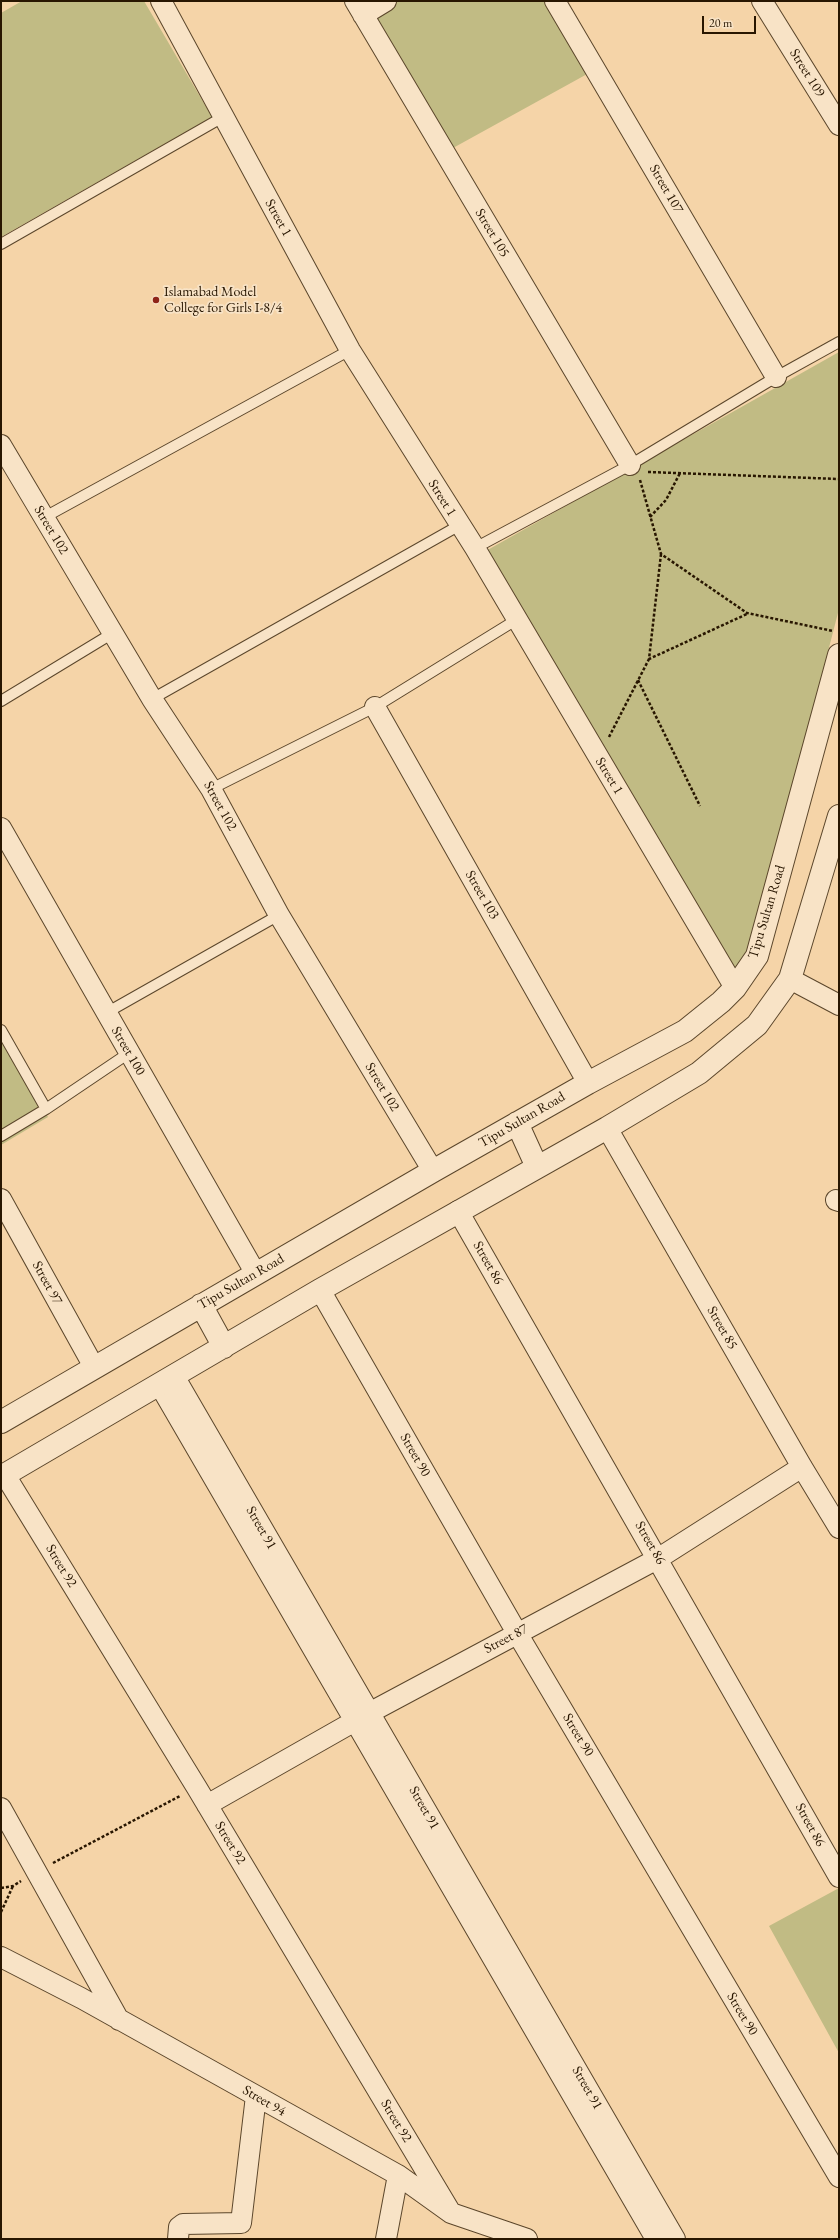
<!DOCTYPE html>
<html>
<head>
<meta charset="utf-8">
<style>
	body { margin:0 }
	#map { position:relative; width:840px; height:2240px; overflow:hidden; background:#f5d4a8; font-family:"EB Garamond",serif }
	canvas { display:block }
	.frame { position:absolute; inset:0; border:2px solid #281601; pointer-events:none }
	.scale { position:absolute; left:702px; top:16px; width:54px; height:18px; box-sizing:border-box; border:2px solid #281601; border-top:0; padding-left:5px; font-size:12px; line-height:14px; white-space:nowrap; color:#281601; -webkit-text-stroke:3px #f8e3c6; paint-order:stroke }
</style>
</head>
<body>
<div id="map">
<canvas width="840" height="2240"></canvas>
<div class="frame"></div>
<div class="scale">20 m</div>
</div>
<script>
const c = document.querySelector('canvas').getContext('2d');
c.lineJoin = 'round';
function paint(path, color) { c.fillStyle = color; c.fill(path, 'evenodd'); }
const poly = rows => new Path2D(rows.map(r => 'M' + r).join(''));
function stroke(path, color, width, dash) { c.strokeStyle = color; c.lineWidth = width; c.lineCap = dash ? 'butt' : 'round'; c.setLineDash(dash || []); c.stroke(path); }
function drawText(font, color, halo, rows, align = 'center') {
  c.font = font + ' "EB Garamond",serif'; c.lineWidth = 3.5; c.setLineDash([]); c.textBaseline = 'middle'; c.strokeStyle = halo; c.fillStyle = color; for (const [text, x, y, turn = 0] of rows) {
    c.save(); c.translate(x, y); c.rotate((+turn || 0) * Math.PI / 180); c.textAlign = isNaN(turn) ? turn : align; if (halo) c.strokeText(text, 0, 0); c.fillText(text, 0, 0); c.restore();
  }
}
paint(poly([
	[22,1,144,1,212,117,1,237,1,13],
	[397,1,548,1,589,73,453,148,372,16],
	[839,352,839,609,751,949,735,977,484,552],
	[1,1032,48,1117,1,1145],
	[839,1888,839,2053,769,1926]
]), '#c1bb84');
const service = poly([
	[1,244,223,117],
	[43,518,350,350],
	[475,548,630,465,776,377,839,342],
	[152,699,460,525],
	[1,701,113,633],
	[211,789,375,707,516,620],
	[106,1013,279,915],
	[1,1030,46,1109],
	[1,1136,46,1109,129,1053]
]);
const minor = poly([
	[161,1,350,350,475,548,735,988],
	[355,1,630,465],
	[555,1,776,377],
	[762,1,839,125],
	[363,15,386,1],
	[1,445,152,699,211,789,279,915,433,1171],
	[375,707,588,1083],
	[1,828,256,1274],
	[790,979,839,1005],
	[607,1128,802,1467,839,1528],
	[1,1199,94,1367],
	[836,1200,839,1201],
	[458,1211,839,1877],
	[320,1290,517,1633,839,2177],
	[174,1376,675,2239],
	[159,1384,656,2239],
	[5,1475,197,1788,451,2213],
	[207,1805,369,1713,659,1558,802,1467],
	[1,1808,119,2020],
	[1,1957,81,1998,398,2175,451,2213,527,2239],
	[178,2239,179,2227,183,2224,241,2223,256,2096],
	[386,2239,398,2175]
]);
const tertiary = poly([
	[517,1123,537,1167],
	[201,1305,224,1347],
	[1,1422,433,1171,588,1083,685,1031,721,1002,735,988,757,956,839,655],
	[1,1477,320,1290,607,1128,699,1073,757,1025,790,979,839,816]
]);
stroke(service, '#5b462b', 12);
stroke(minor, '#5b462b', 22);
stroke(tertiary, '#5b462b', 24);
stroke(poly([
	[648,472,839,479],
	[640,480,661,554,747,613,833,631],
	[650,517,666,500,680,473],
	[661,554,649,659,747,614],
	[638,680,700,806],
	[609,737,649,659],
	[53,1863,180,1796],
	[1,1888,13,1886,21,1881],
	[1,1912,13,1886]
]), '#281601', 2.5, [3, 2]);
stroke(service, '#f8e3c6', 10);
stroke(minor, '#f8e3c6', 20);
stroke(tertiary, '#f8e3c6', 22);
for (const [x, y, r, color] of [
	[156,300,4,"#8f2418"]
]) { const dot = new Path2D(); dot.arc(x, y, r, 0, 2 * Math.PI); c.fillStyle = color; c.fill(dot); stroke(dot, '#f8e3c6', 1.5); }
drawText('14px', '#281601', '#f8e3c6', [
	["Street 109",807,73,58],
	["Street 107",666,189,60],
	["Street 1",278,218,61],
	["Street 105",492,233,59],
	["Street 1",442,498,58],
	["Street 102",51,530,59],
	["Street 1",609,776,59],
	["Street 102",220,806,61],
	["Street 103",482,895,60],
	["Tipu Sultan Road",767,912,-73],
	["Street 100",128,1051,60],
	["Street 102",382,1087,59],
	["Tipu Sultan Road",522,1120,-30],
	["Street 86",488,1263,60],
	["Tipu Sultan Road",241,1282,-30],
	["Street 97",47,1283,61],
	["Street 85",722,1328,60],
	["Street 90",415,1455,60],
	["Street 91",261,1528,60],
	["Street 86",650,1543,60],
	["Street 92",61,1566,59],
	["Street 87",506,1639,-28],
	["Street 90",578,1735,59],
	["Street 91",424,1808,60],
	["Street 86",810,1825,61],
	["Street 92",230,1843,59],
	["Street 90",742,2014,59],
	["Street 91",587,2088,60],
	["Street 94",264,2101,30],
	["Street 92",396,2121,59]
]);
drawText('14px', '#281601', '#f8e3c6', [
	["Islamabad Model",164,292],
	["College for Girls I-8/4",164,308]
], 'left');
</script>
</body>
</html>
